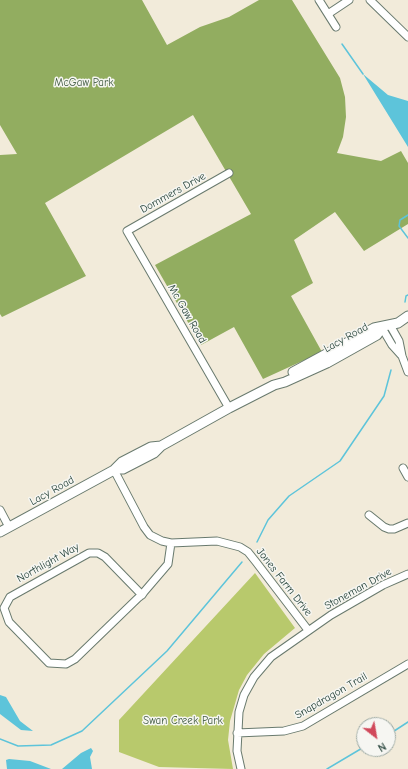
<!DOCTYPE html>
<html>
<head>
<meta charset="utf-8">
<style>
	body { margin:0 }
	#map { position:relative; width:408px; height:769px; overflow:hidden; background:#f2ebda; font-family:"Comic Neue",sans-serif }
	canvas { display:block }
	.north { position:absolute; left:356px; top:717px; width:40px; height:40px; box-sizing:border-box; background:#f6f6f2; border:1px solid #a0aca6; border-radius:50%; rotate:149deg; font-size:11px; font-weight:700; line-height:16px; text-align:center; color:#1f3d34 }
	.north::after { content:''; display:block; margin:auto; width:14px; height:18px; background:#d1495b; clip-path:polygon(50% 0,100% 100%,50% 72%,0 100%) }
</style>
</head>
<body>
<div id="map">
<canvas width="408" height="769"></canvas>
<div class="north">N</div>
</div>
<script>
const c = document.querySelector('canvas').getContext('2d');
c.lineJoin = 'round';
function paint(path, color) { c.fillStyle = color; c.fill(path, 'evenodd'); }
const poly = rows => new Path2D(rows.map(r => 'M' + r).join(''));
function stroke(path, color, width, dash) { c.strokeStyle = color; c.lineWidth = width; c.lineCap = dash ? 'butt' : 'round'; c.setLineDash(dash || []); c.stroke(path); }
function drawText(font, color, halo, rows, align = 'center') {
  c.font = font + ' "Comic Neue",sans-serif'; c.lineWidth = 3; c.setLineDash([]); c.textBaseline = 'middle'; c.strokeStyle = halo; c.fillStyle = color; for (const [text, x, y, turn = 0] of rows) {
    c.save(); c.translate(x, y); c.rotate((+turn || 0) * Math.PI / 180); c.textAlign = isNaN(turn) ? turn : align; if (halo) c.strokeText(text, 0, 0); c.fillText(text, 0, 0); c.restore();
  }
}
paint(poly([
	[255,573,295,628,264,654,247,675,239,690,230,721,228,740,233,769,159,767,119,752,119,720]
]), '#b8c96c');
paint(poly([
	[0,0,142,0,167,45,200,27,229,17,259,0,292,0,340,78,345,97,346,117,343,137,337,153,381,161,401,151,408,163,408,224,364,251,335,212,294,240,313,283,291,296,322,352,263,379,234,327,201,345,155,265,251,214,193,115,45,203,86,276,2,317,0,314,0,155,17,154,0,125]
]), '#92ad60');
paint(poly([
	[363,74,388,95,408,101,408,147],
	[0,695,6,697,20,721,33,731,21,730,0,714],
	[91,748,93,751,90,757,92,769,62,769,81,753],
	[9,759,30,761,51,769,7,769,6,760]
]), '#5dc4da');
stroke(poly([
	[342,44,363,74],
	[408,215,400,220,399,226,408,238],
	[405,302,406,296,408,295],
	[257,542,268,520,289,496,340,461,384,396,391,370],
	[388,735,408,722],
	[0,739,18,746,51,745,82,731,167,651,242,562],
	[327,769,364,747]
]), '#5dc4da', 1.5);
const minor = poly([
	[319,0,336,27],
	[370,0,408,37],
	[328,14,349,0],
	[390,325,399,341,402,356,408,372],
	[382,328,392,345,401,355],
	[229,408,127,231,229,173],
	[403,468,408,477],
	[114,470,144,527,150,535,162,541,171,543,217,541,240,547,248,552,256,562,308,630],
	[0,510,9,527],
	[369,515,384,527,389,529,394,529,408,523],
	[142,595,105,557,98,553,89,553,10,597,4,608,9,622,49,663,66,664,75,659,138,598,142,595,144,592,168,564,171,543],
	[237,733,284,731,303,726,408,664],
	[241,769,237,751,239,712,244,695,254,677,271,657,331,615,383,585,408,574]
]);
const major = poly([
	[293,372,374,328,398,323,408,316],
	[115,469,123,469,154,453,161,446,229,408,274,385,285,382,327,363,377,335,382,328],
	[0,532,114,470,122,462,151,447,161,446]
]);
stroke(minor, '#697a6e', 9);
stroke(major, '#697a6e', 11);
stroke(minor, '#fff', 7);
stroke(major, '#fff', 9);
drawText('11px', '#3e593f', '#f6f6f2', [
	["McGaw Park",84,83],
	["Swan Creek Park",183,721]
]);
drawText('11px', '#1f3d34', '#f6f6f2', [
	["Dommers Drive",173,193,-29],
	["Mc Gaw Road",187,314,60],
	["Lacy Road",346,338,-29],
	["Lacy Road",52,491,-29],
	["Northlight Way",48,563,-29],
	["Jones Farm Drive",284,582,52],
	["Stoneman Drive",358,589,-29],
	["Snapdragon Trail",331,696,-30]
]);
</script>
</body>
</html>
